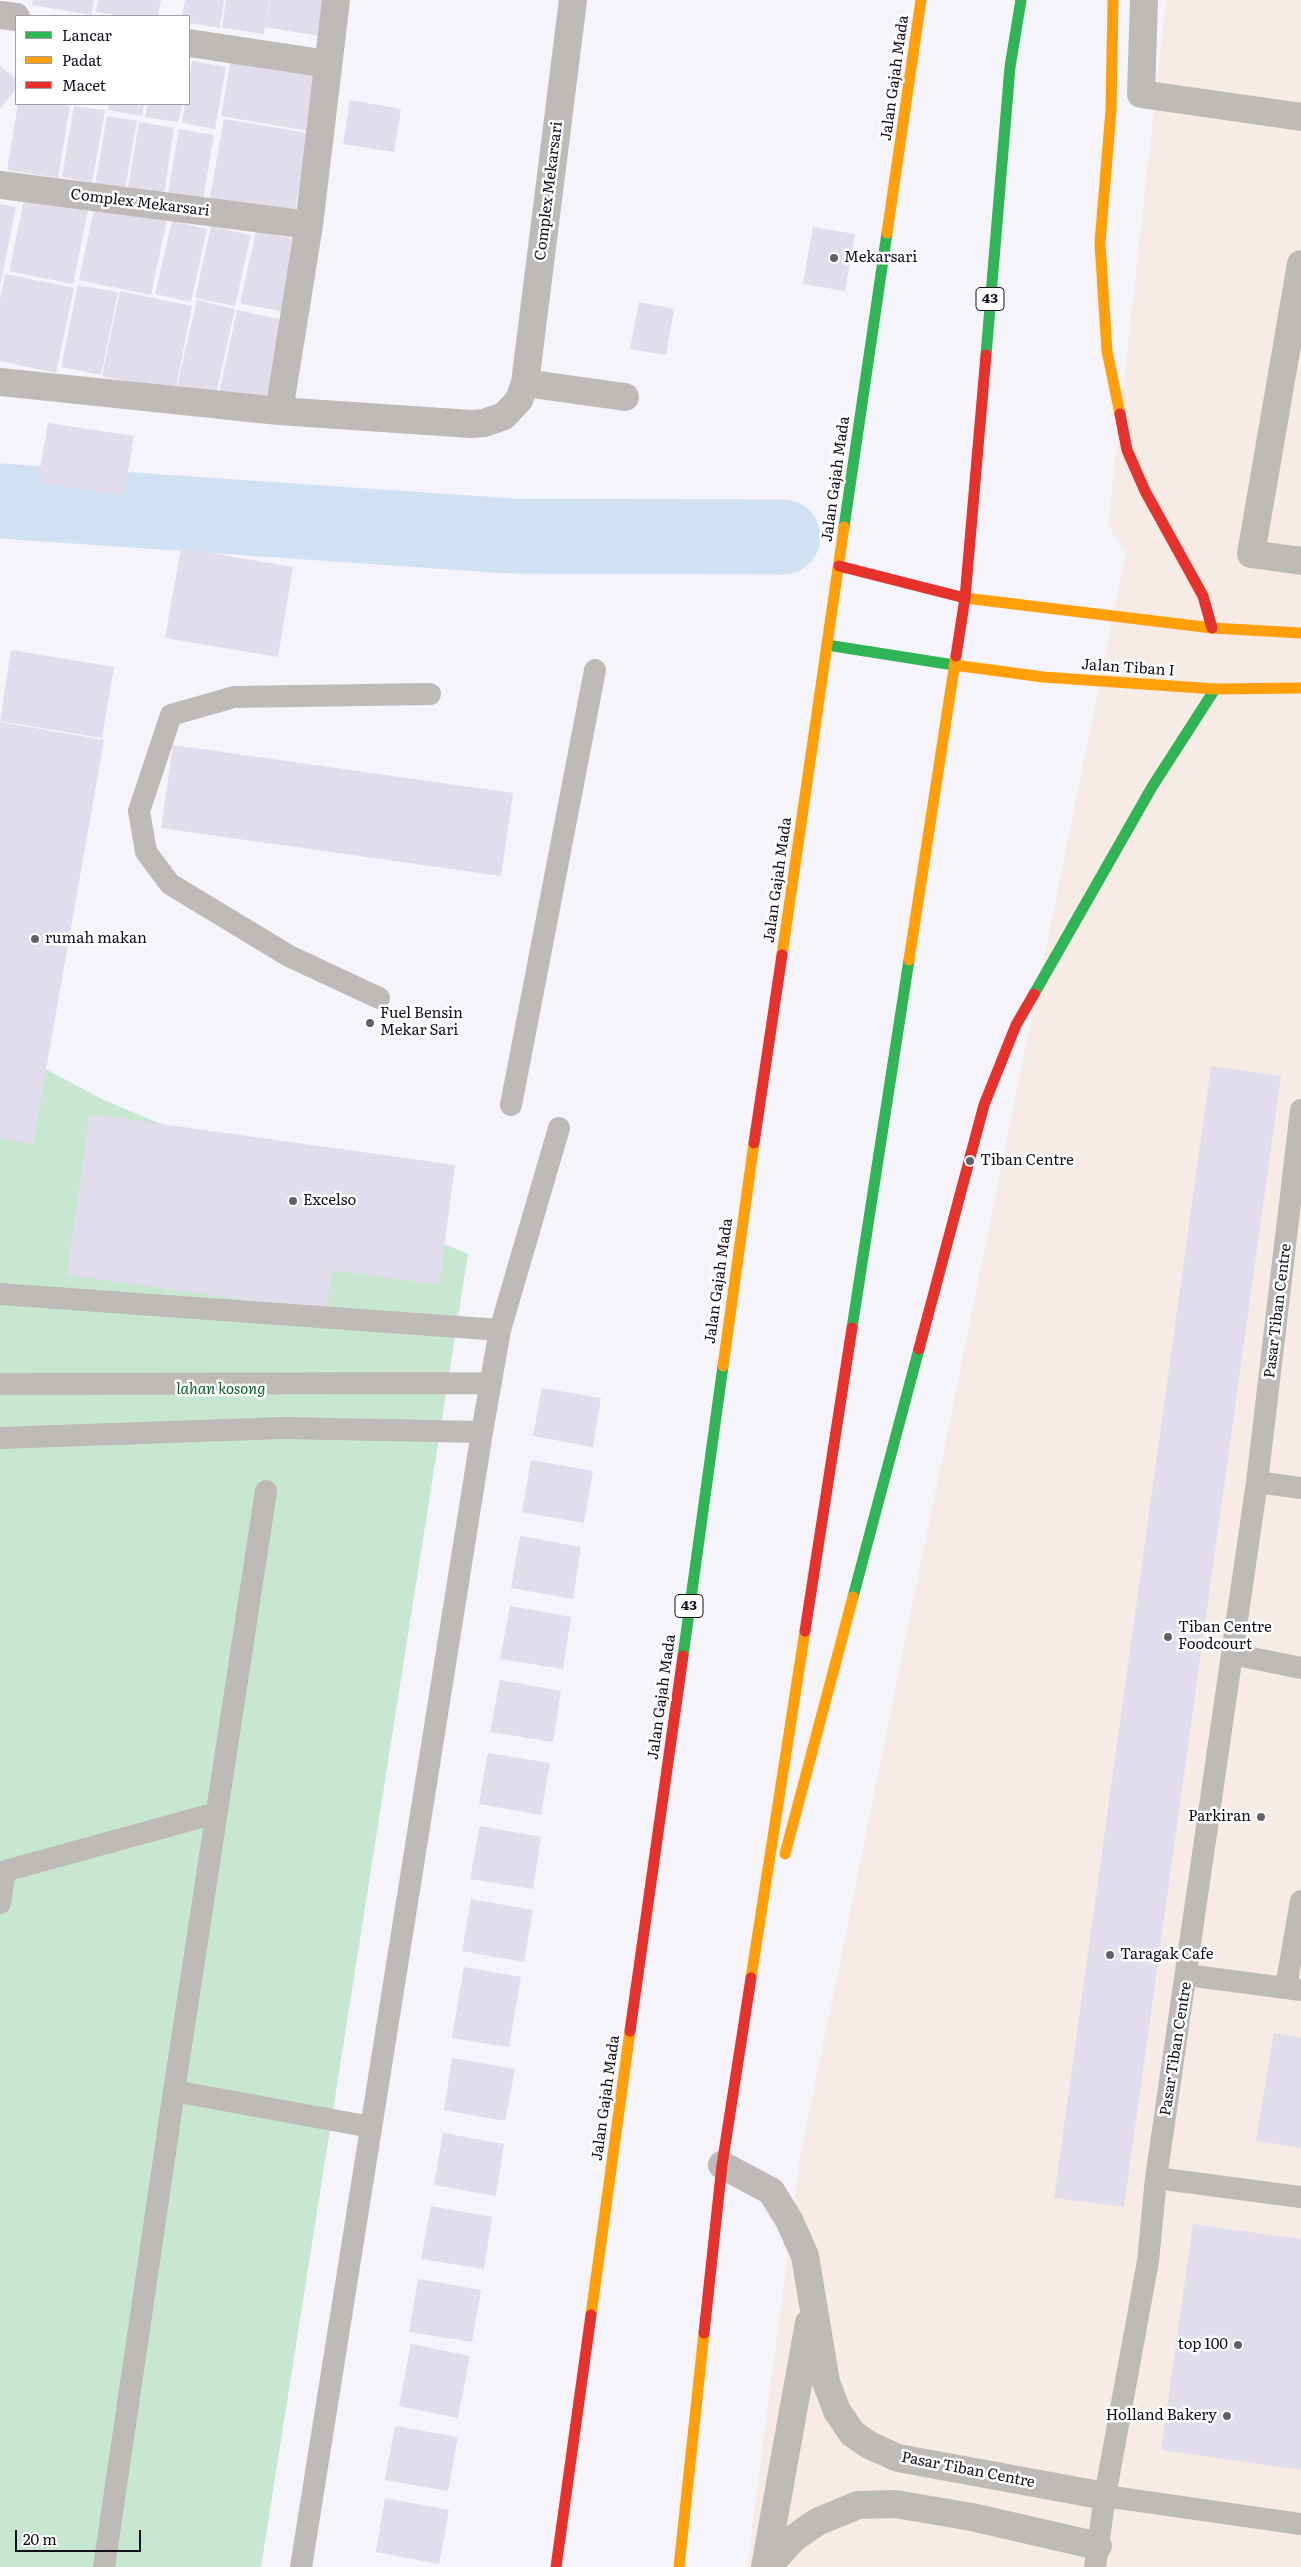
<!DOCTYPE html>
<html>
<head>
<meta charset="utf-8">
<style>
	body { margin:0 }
	#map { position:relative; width:1301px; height:2567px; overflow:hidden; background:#f5f4fa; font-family:Literata,serif }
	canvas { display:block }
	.legend { position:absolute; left:15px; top:15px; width:175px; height:90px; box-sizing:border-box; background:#fff; border:1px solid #a19fa4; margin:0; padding:6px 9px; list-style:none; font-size:15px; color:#13101c }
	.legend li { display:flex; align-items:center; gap:10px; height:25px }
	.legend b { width:25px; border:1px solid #a19fa4 }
	.scale { position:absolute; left:15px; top:2530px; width:126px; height:22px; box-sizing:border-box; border:2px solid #13101c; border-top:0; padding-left:6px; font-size:15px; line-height:18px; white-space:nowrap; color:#13101c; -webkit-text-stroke:4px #fff; paint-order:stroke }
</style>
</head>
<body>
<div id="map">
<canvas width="1301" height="2567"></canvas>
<ul class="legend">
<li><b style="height:6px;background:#30b455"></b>Lancar</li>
<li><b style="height:6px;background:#ff9f0a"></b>Padat</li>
<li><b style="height:6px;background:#e5322d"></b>Macet</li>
</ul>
<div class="scale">20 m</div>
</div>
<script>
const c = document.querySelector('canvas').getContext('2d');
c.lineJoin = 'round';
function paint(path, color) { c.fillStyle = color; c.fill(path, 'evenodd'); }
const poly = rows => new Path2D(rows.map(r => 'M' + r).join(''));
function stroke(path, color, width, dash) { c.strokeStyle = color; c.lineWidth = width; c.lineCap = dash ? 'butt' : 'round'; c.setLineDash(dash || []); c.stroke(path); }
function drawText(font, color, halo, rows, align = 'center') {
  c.font = font + ' Literata,serif'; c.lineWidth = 5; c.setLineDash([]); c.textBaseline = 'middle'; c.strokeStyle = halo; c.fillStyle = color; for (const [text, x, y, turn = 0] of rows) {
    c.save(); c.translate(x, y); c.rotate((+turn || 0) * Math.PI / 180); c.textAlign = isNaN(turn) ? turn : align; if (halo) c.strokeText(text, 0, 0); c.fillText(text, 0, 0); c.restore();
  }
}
paint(poly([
	[1166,0,1301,0,1301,2567,747,2567,800,2158,1126,553,1108,526]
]), '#f6ece5');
paint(poly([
	[0,1045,104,1100,468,1254,261,2567,0,2567]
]), '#c7e7d0');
stroke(poly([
	[0,501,511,536,783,537]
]), '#d0e1f4', 75);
paint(poly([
	[33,0,94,0,91,15,32,5],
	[98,0,161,0,158,16,123,16,96,12],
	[185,0,224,0,220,28,189,23,189,16,182,16],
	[226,0,269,0,264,34,222,28],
	[270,0,324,0,319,36,265,27],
	[231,58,324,74,314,132,221,116],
	[192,61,226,67,215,129,182,123,185,104,189,104,189,82],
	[0,66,16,79,16,89,0,109],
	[350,100,401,109,394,152,343,144],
	[18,104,55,104,70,106,58,178,7,170],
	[109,104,144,104,142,116,108,110],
	[148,104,182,104,178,122,145,117],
	[74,106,105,110,92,183,62,177],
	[107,116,137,121,125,190,95,185],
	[224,119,308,133,294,217,209,202],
	[139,122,174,128,164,194,128,188],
	[179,129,214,135,203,199,168,193],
	[25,196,88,210,73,284,9,271],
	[0,204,16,207,1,282,0,282],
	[95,204,167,219,151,295,79,280],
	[172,221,207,229,191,302,155,294],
	[211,226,251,235,235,306,195,298],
	[813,227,855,234,845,291,803,284],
	[256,231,299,240,284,312,240,303],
	[5,274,74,288,56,373,0,361,0,299],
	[78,285,118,292,101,375,61,367],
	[120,291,192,306,175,392,102,376],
	[197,300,235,309,216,395,177,386],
	[639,302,674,309,666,355,630,349],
	[237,310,283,320,265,404,219,394],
	[48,423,134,436,124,496,38,482],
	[181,548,293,567,278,657,165,638],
	[11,650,114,667,102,738,0,721],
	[0,722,104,740,33,1144,0,1138],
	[173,745,513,793,501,876,161,828],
	[1211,1066,1281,1076,1124,2207,1054,2198],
	[90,1114,455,1165,439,1285,332,1270,326,1311,67,1275],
	[542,1388,601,1398,593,1447,533,1436],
	[531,1460,593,1471,584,1523,522,1512],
	[520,1536,581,1547,573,1599,511,1588],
	[510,1606,571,1617,563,1669,500,1659],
	[500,1680,561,1691,553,1742,490,1732],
	[488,1753,550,1763,541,1815,479,1804],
	[480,1826,541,1837,533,1889,470,1879],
	[471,1899,533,1910,524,1962,462,1951],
	[464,1967,521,1977,509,2047,452,2038],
	[1274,2033,1301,2038,1301,2148,1256,2141],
	[452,2058,515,2069,505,2121,444,2110],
	[443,2133,504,2144,496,2196,434,2185],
	[431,2206,492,2217,484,2269,421,2259],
	[1193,2224,1301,2239,1301,2470,1161,2450],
	[418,2279,481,2290,472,2342,409,2332],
	[411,2344,470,2356,458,2418,399,2406],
	[395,2426,458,2437,448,2491,385,2480],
	[385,2498,449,2510,439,2564,376,2552]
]), '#e1ddec');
stroke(poly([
	[379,998,289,956,170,884,146,852,139,811,171,715,234,697,430,694],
	[511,1105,595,670],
	[0,1294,500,1330],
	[0,1384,491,1383],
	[0,1438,283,1428,482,1432],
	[1257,1482,1301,1488],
	[266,1491,174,2091,371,2127],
	[1232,1654,1301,1668],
	[0,1903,5,1871,216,1813],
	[1187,1975,1301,1990],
	[1286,1987,1301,1901],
	[1156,2178,1301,2197],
	[1105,2496,1301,2524],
	[104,2567,174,2091],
	[301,2567,482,1432,500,1330,559,1128],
	[1095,2567,1105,2496,1148,2261,1156,2178,1257,1482,1301,1110]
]), '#bdbab7', 22);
stroke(poly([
	[1144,0,1141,94,1301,117],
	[0,15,16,17],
	[189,43,328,64],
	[0,185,309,225],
	[1301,264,1251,554,1301,561],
	[0,382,279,411,471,424,484,423,504,416,519,400,525,383,625,397],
	[525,383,573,0],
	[279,411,309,225,336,0],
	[722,2165,771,2191,789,2220,805,2256,826,2382,837,2411,852,2433,869,2445,898,2458,1105,2496],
	[765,2567,809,2323],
	[767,2567,794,2538,817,2522,858,2505,895,2504,972,2517,1098,2546]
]), '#bdbab7', 28);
stroke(poly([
	[986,355,1010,67,1021,0],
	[844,527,887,233],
	[827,645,954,665],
	[1034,994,1152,787,1215,689],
	[852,1328,909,960],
	[853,1597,919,1349],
	[683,1656,723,1366]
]), '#30b455', 11);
stroke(poly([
	[1113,0,1111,110,1100,243,1107,351,1120,414],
	[887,233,921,0],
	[965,598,1212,628,1301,633],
	[954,665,1043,677,1215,689,1301,688],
	[782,955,844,527],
	[909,960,956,656],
	[723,1366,754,1143],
	[785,1854,853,1597],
	[751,1978,805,1631],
	[591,2315,630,2031],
	[679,2567,704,2333]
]), '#ff9f0a', 11);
stroke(poly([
	[1120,414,1127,450,1145,491,1203,596,1212,628],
	[839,566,965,598],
	[956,656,965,598,986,355],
	[754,1143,782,955],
	[919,1349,984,1105,1016,1025,1034,994],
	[805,1631,852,1328],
	[630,2031,683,1656],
	[704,2333,722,2165,751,1978],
	[556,2567,591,2315]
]), '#e5322d', 11);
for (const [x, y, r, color] of [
	[834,258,5,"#62606a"],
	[35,939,5,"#62606a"],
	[370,1023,5,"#62606a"],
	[970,1161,5,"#62606a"],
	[293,1201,5,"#62606a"],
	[1168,1637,5,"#62606a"],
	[1261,1817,5,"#62606a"],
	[1110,1955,5,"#62606a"],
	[1238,2345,5,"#62606a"],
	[1227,2416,5,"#62606a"]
]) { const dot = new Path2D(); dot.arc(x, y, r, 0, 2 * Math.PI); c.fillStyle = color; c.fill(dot); stroke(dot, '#fff', 2); }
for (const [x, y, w] of [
	[990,299,28],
	[689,1606,28]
]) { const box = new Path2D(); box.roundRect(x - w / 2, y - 11.5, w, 23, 4); c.fillStyle = '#fff'; c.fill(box); stroke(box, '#13101c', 1); }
drawText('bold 14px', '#13101c', null, [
	["43",990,299],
	["43",689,1606]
]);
drawText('15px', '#13101c', '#fff', [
	["Jalan Gajah Mada",895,78,-82],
	["Complex Mekarsari",549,191,-83],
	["Complex Mekarsari",140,203,7],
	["Jalan Gajah Mada",836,479,-82],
	["Jalan Tiban I",1128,668,4],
	["Jalan Gajah Mada",778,880,-82],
	["Jalan Gajah Mada",719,1281,-82],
	["Pasar Tiban Centre",1278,1311,-83],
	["Jalan Gajah Mada",662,1697,-82],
	["Pasar Tiban Centre",1176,2049,-81],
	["Jalan Gajah Mada",606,2098,-82],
	["Pasar Tiban Centre",968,2470,11]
]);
drawText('15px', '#13101c', '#fff', [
	["Mekarsari",844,258],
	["rumah makan",45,939],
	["Fuel Bensin",380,1014],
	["Mekar Sari",380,1031],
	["Tiban Centre",980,1161],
	["Excelso",303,1201],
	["Tiban Centre",1178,1628],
	["Foodcourt",1178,1645],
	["Parkiran",1251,1817,"right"],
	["Taragak Cafe",1120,1955],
	["top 100",1228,2345,"right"],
	["Holland Bakery",1217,2416,"right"]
], 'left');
drawText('italic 15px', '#0b5f2b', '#fff', [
	["lahan kosong",221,1390]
]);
</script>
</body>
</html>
